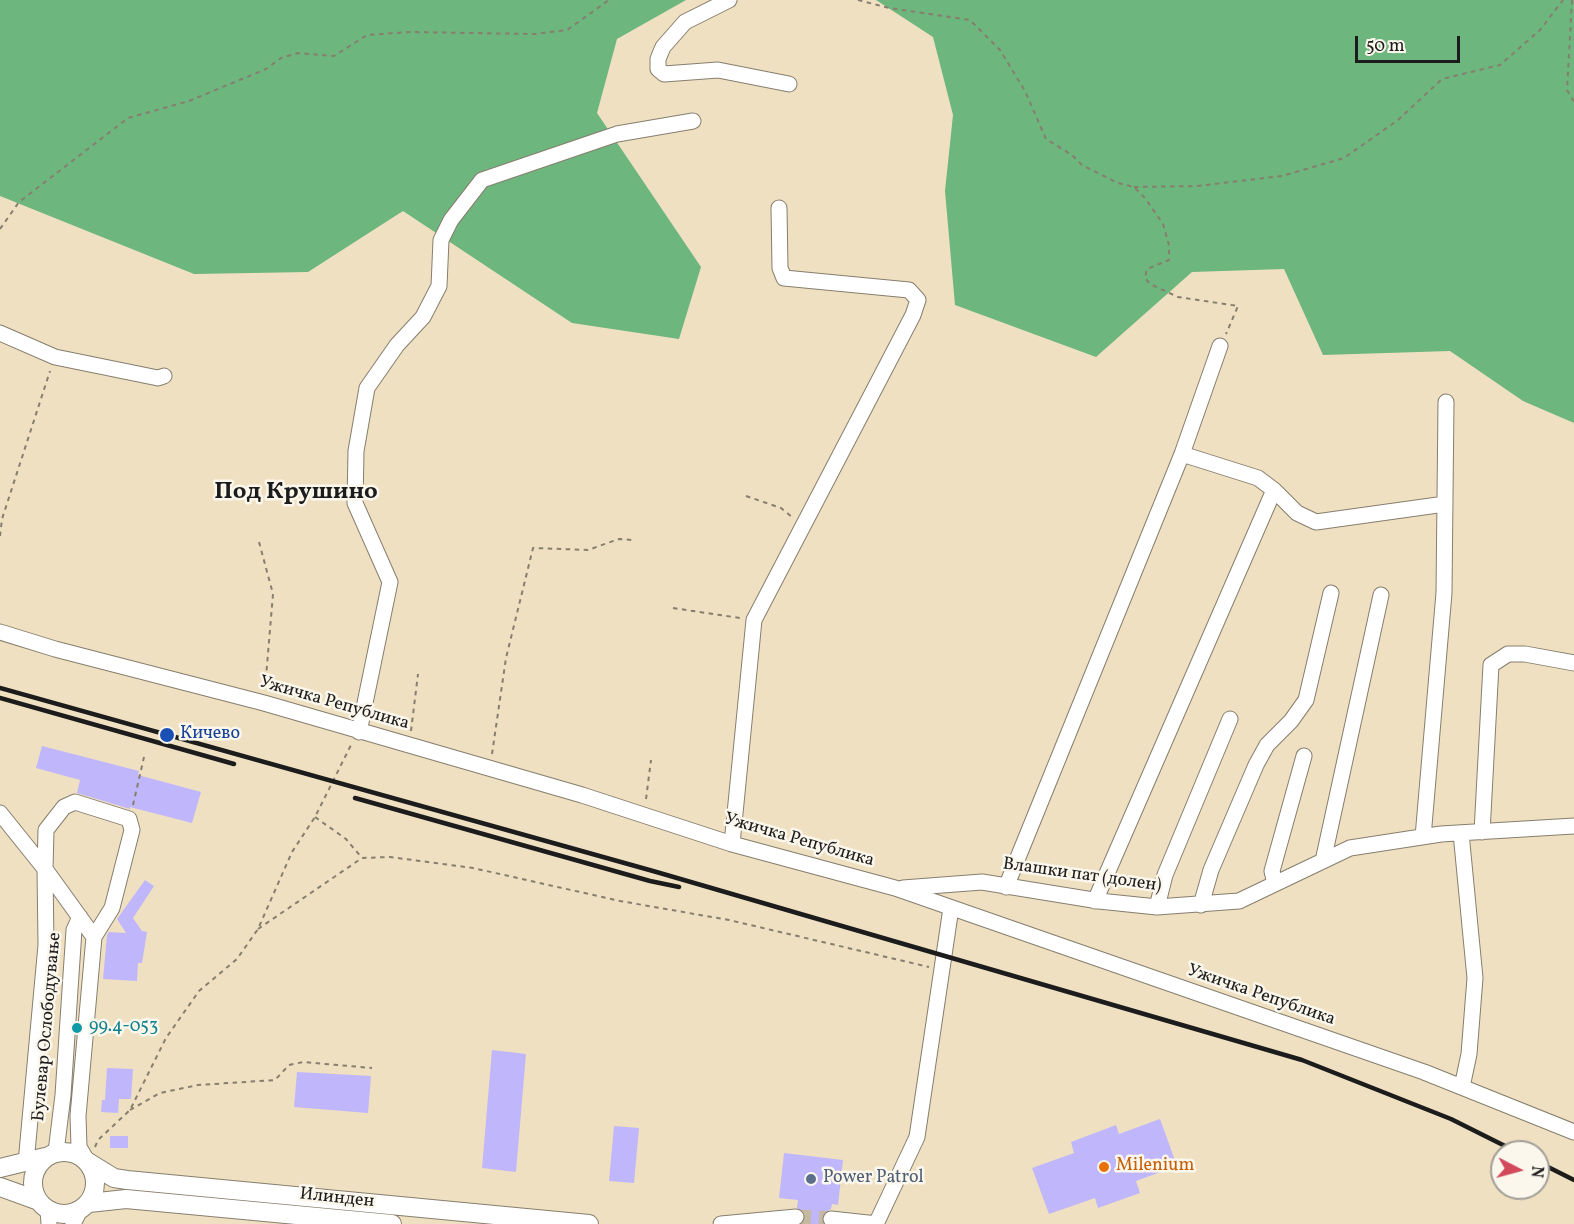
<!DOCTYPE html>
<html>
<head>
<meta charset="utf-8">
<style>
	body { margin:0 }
	#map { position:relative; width:1574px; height:1224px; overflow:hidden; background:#efe0c1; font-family:Vollkorn,serif }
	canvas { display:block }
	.north { position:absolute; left:1490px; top:1140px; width:60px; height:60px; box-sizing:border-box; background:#fbf7ec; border:2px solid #a29f99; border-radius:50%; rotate:96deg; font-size:16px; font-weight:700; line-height:24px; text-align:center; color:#1c1c1c }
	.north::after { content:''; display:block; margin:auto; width:21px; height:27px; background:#d1495b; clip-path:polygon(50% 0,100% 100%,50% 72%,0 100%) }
	.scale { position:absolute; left:1355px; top:36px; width:105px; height:27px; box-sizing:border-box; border:3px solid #1c1c1c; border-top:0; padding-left:8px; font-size:18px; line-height:21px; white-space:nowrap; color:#1c1c1c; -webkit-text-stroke:4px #fbf7ec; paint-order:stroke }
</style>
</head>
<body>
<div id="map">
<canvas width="1574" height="1224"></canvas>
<div class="north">N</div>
<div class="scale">50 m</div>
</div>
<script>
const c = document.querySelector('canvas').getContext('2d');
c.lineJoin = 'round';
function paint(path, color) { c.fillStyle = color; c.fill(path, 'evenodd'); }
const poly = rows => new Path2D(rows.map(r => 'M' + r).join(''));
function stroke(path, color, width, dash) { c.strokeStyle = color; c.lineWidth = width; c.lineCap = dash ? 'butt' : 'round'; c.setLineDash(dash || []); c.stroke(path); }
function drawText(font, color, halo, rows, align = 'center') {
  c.font = font + ' Vollkorn,serif'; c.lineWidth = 5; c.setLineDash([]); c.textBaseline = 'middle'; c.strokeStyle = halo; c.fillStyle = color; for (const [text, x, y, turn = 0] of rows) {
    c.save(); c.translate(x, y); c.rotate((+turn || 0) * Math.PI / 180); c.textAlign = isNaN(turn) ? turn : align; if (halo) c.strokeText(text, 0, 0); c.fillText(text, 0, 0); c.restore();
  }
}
paint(poly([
	[0,0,686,0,617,39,597,113,701,267,679,339,572,323,403,211,308,272,194,274,0,196],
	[876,0,1574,0,1574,423,1523,401,1450,351,1323,355,1284,269,1192,272,1096,357,955,305,945,191,953,115,933,37]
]), '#6db67e');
paint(poly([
	[42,746,139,771,138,775,201,792,192,823,130,807,130,809,77,793,80,780,36,768],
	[145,880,154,886,133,918,142,931,147,932,142,963,138,963,137,981,103,979,107,935,109,932,126,933,117,919],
	[492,1050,526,1054,516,1172,482,1168],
	[107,1068,133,1069,131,1099,119,1099,118,1113,101,1112,102,1100,105,1100],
	[297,1072,371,1076,368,1113,294,1107],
	[1160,1119,1177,1166,1136,1181,1140,1193,1098,1208,1095,1198,1049,1214,1032,1168,1074,1153,1071,1142,1116,1125,1119,1134],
	[614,1126,639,1128,634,1183,609,1181],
	[110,1136,128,1136,128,1148,110,1148],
	[784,1153,843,1160,838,1205,832,1204,831,1209,824,1213,823,1224,803,1224,806,1216,797,1208,798,1200,779,1198]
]), '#c0b6fb');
stroke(poly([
	[796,1217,831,1219]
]), '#c5b9a0', 15, [15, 8]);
const minor = poly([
	[729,0,685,22,663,47,658,59,658,69,664,74,718,70,789,84],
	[0,333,55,357,158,378,164,376],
	[1182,454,1258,478,1274,490,1297,513,1316,522,1445,504],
	[0,632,55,649,264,703,582,795,732,844,895,888,1424,1072,1574,1132],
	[359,732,390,582,355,503,356,451,367,388,397,345,423,317,439,286,441,240,451,220,482,180,617,134,693,121],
	[0,813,45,869,46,945,26,1163],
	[1482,832,1491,665,1508,654,1525,654,1574,663],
	[1461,833,1475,978,1469,1054,1462,1087],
	[1423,837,1444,593,1446,402],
	[732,844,754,620,913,315,918,300,909,290,784,278,780,268,779,208],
	[1323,861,1381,595],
	[1275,884,1272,871,1304,756],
	[1006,887,1182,454,1220,346],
	[903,888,982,882,1099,901,1157,907,1239,901,1350,848,1441,834,1574,826],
	[1095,901,1274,490],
	[1201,905,1211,870,1256,765,1267,745,1291,721,1306,700,1331,593],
	[1157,907,1165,875,1230,719],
	[56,1152,63,1095,74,930,80,917],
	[88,1162,79,1147,78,1116,94,937,112,908,132,830,129,819,75,802,64,807,46,830,45,869,94,937],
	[48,1210,49,1224],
	[831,1219,877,1224],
	[73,1224,80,1210],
	[721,1224,796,1217],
	[876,1224,917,1137,951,908]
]);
const major = poly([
	'33 1183a31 31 0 1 1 62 0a31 31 0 1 1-62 0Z',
	[88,1162,114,1178,127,1180,589,1224],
	[0,1168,45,1157],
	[0,1187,39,1201],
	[89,1203,126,1199,392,1224]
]);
stroke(minor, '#867e6e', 17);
stroke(major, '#867e6e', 20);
stroke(poly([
	[858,0,889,8,970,20,1000,50,1025,91,1046,139,1072,155,1082,165,1118,183,1134,187,1145,198,1163,224,1169,245,1169,260,1147,269,1145,278,1150,284,1178,297,1238,306,1226,334],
	[1572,0,1567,90,1574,102],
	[1134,187,1197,186,1282,176,1344,158,1398,120,1442,79,1500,65,1540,30,1563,0],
	[0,229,19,202,128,118,189,101,266,69,281,58,298,53,334,56,367,35,410,32,534,34,567,30,609,0],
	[746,496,781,508,792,517],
	[0,536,2,519,50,371],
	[259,542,273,594,265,689],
	[673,608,740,618],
	[411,731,418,674],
	[492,754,506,658,533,548,588,550,619,539,632,540],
	[646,799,651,760],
	[133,805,144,757],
	[315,817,346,839,362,858],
	[258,929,362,858,390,857,473,868,620,901,729,920,929,967],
	[130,1110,160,1093,198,1085,275,1080,289,1065,303,1062,372,1068],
	[95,1147,98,1140,130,1110,166,1038,199,991,237,959,258,929,292,852,315,817,351,745]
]), '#867e6e', 2, [4.5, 4.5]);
stroke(minor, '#fff', 15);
stroke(major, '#fff', 18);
stroke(poly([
	[0,688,653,871,1302,1060,1451,1119,1517,1152],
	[0,698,234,764],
	[355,798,650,881,679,887],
	[1538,1162,1574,1180]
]), '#1c1c1c', 4.5);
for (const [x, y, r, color] of [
	[167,735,8,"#1a4fb4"],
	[77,1028,6,"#0f9aa8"],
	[1104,1167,6,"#e8710a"],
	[811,1179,6,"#5c6f8a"]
]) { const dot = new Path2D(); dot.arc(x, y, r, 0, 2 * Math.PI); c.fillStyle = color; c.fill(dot); stroke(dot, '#fbf7ec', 2); }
drawText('18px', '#1c1c1c', '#fbf7ec', [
	["Ужичка Република",334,704,16],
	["Ужичка Република",799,841,16],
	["Влашки пат (долен)",1082,876,8],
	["Ужичка Република",1261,996,19],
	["Булевар Ослободување",48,1027,-85],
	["Илинден",337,1199,6]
]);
drawText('18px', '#164399', '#fbf7ec', [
	["Кичево",180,735]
], 'left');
drawText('18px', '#0d838f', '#fbf7ec', [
	["99.4-053",89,1028]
], 'left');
drawText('18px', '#c56008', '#fbf7ec', [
	["Milenium",1116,1167]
], 'left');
drawText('18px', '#4e5e75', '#fbf7ec', [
	["Power Patrol",823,1179]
], 'left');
drawText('bold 24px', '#1c1c1c', '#fbf7ec', [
	["Под Крушино",296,494]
]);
</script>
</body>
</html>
